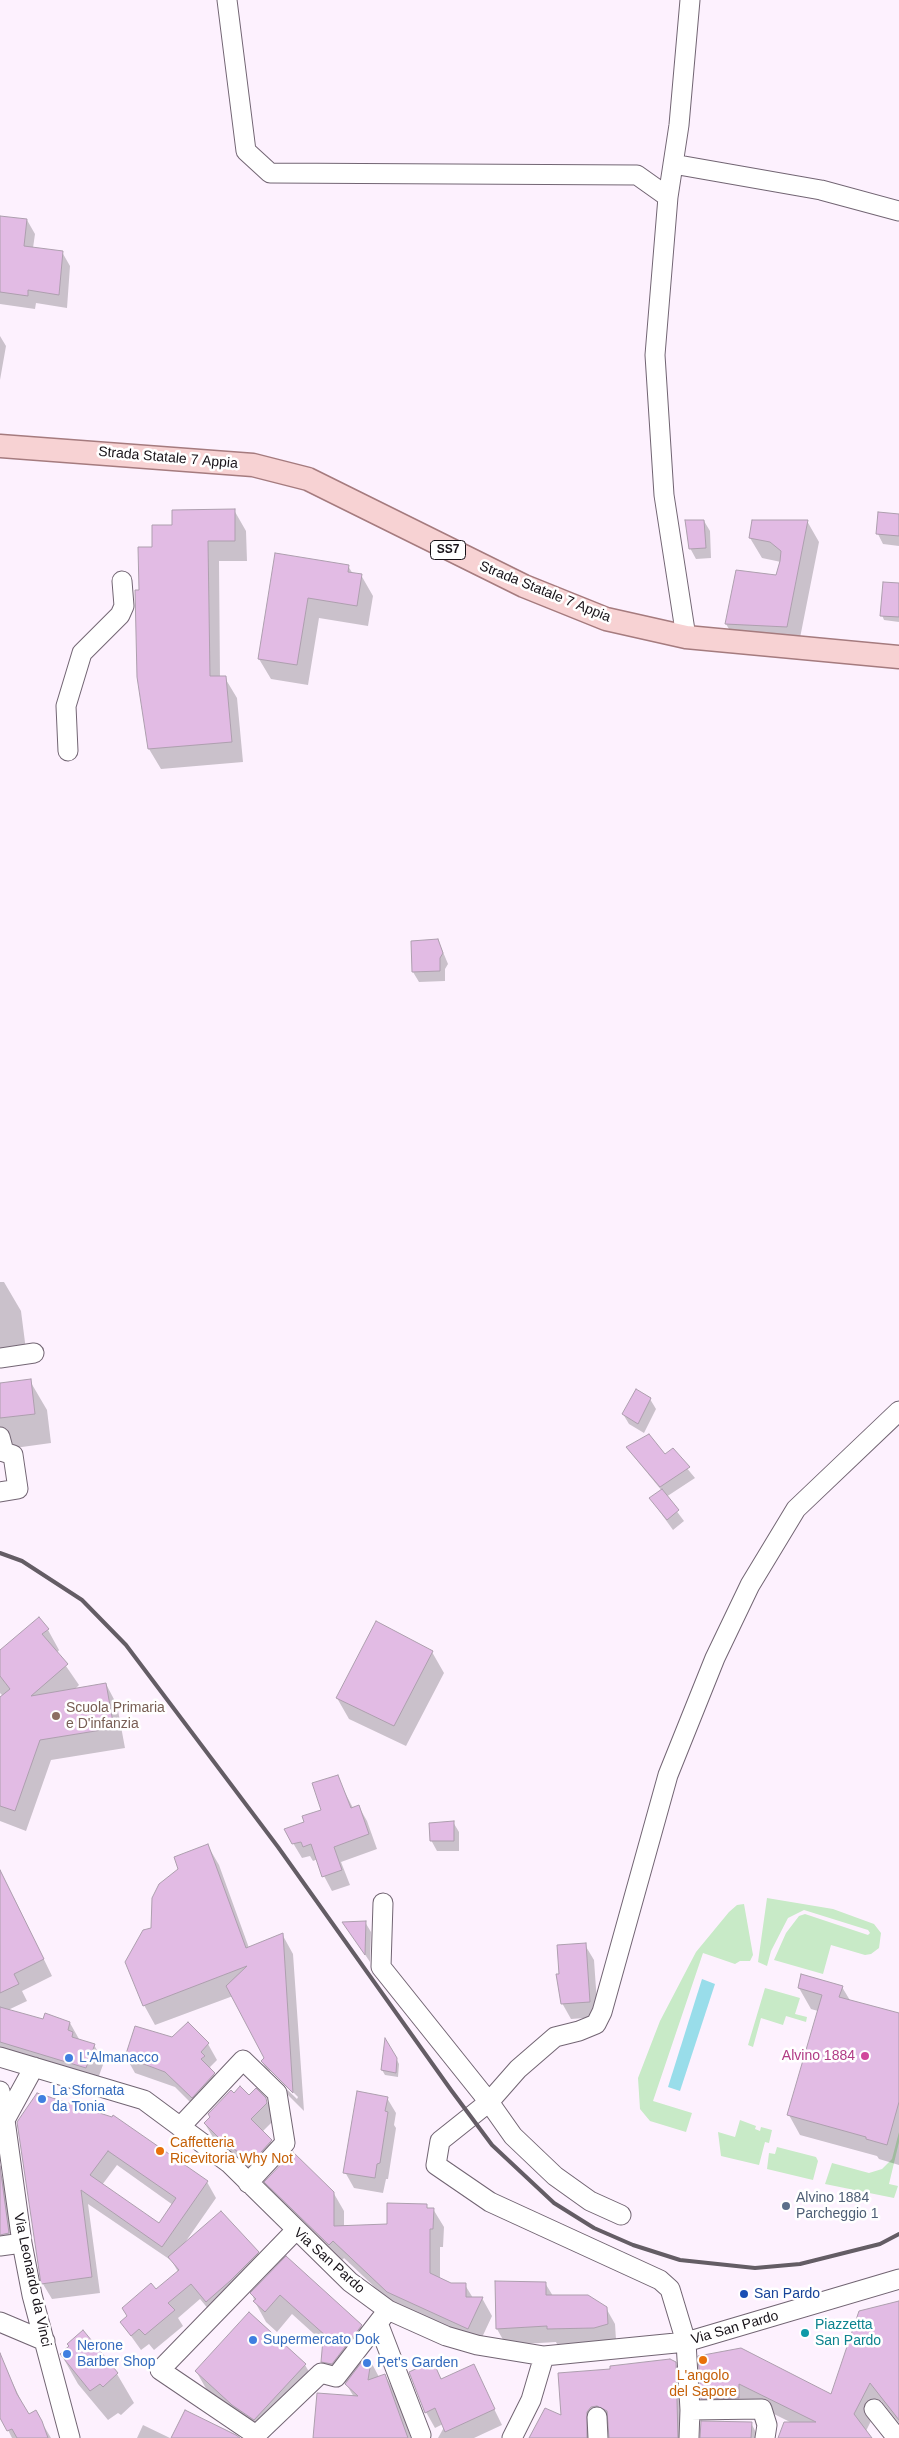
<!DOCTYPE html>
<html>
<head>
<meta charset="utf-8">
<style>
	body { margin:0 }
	canvas { display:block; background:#fdf1fe }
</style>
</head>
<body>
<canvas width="899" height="2438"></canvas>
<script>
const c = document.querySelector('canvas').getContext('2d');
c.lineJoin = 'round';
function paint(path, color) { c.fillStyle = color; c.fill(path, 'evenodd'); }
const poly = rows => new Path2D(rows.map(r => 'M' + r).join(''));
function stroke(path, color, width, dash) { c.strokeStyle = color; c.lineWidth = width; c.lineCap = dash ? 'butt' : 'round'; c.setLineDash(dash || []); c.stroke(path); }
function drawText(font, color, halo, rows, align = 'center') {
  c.font = font + ' Arial,sans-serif'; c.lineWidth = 5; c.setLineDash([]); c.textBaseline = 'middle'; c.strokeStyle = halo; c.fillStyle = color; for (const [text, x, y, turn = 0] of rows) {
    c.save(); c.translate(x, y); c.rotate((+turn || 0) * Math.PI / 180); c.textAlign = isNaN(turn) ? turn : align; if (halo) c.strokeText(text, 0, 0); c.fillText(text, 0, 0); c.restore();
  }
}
paint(poly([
	[767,1898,833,1909,874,1924,881,1933,879,1948,871,1954,865,1955,831,1945,823,1974,774,1960,786,1933,799,1916,805,1914,868,1935,870,1933,868,1930,804,1910,788,1918,771,1951,767,1966,758,1962],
	[744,1904,753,1955,750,1961,740,1961,735,1964,703,1953,653,2101,692,2113,686,2132,650,2121,640,2109,638,2078,660,2021,696,1952,729,1912,737,1905],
	[765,1988,800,1998,795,2014,807,2017,806,2022,786,2016,783,2025,761,2018,753,2047,748,2045],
	[740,2120,756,2126,755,2129,760,2131,761,2127,772,2130,769,2143,765,2142,759,2165,721,2156,718,2132,735,2137],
	[899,2132,899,2142,889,2184,898,2186,894,2198,825,2184,832,2163,869,2173,882,2169,892,2159],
	[777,2147,816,2157,818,2161,813,2180,767,2169,769,2153,775,2154]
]), '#c8eac7');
paint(poly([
	[702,1979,715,1984,680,2091,668,2087]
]), '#99ddea');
paint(poly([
	[0,217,27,220,35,234,33,248,62,252,70,266,67,308,36,303,35,309,0,304],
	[0,336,6,346,0,380],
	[234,510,246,531,247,561,219,561,220,678,225,678,237,698,243,762,161,769,149,749,140,591,154,549,173,526],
	[879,514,899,515,899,546,883,544,878,534],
	[704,521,710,531,711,558,696,559,690,548],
	[807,521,819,542,798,648,738,644,726,624,777,576,781,562,762,558,750,538],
	[276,554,348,566,353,574,361,575,373,596,368,626,319,618,308,685,271,679,259,659],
	[899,584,899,622,884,620,882,615],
	[438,940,448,964,445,969,445,981,419,982,413,972],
	[0,1282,4,1282,21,1311,27,1358,0,1362],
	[30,1381,47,1410,51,1443,0,1450,0,1385],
	[650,1399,656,1409,644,1433,629,1424,623,1414],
	[627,1448,665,1455,672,1450,695,1478,666,1497,684,1521,673,1530,650,1498,662,1491],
	[48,1630,59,1650,57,1653,79,1685,74,1690,106,1684,117,1705,125,1748,51,1760,26,1831,0,1821,0,1699,3,1696,0,1693,0,1652],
	[432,1652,444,1673,406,1746,349,1719,337,1698],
	[337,1777,353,1808,359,1807,367,1821,377,1849,341,1862,350,1885,332,1891,324,1876,318,1859,313,1861,310,1856,302,1858,293,1843,306,1823,322,1811],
	[453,1822,459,1832,459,1851,437,1851,431,1840],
	[208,1846,219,1865,249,1948,282,1934,293,1954,304,2111,274,2081,262,2062,265,2059,233,1996,155,2025,144,2005,152,1929],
	[269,2068,298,2097,297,2099,271,2074],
	[0,1884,14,1898,52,1976,22,1991,27,2001,8,2010,44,2021,70,2023,79,2039,94,2045,104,2062,96,2084,0,2056],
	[365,1922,371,1932,370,1962,344,1923],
	[585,1945,594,1960,598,2017,571,2019,562,2003,560,1975],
	[842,1987,851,2002,899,2015,899,2165,879,2159,877,2156,800,2135,789,2115,818,2011,811,2009,799,1988],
	[188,2024,208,2044,217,2060,210,2067,223,2090,201,2113,175,2087,135,2073,126,2057,173,2039],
	[396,2058,399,2064,398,2077,385,2075,382,2070],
	[234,2095,265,2099,275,2115,275,2119,262,2132,271,2141,280,2156,260,2178,243,2163,240,2165,214,2139,205,2124],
	[387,2098,396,2113,394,2125,396,2128,388,2179,386,2179,383,2193,354,2188,345,2172],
	[18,2122,207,2182,216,2198,184,2244,258,2253,267,2269,215,2317,200,2299,178,2318,183,2326,154,2350,149,2344,141,2350,121,2322,178,2272,172,2261,88,2204,100,2293,52,2299,43,2284],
	[117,2165,173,2205,159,2225,102,2185],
	[0,2175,9,2190,17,2249,0,2251],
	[266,2182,333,2192,344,2211,344,2227,389,2225,426,2206,428,2209,433,2209,444,2227,443,2247,440,2247,440,2279,451,2285,465,2285,473,2298,482,2298,492,2316,478,2346,399,2310,344,2258,340,2263,276,2200],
	[286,2258,361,2326,373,2346,362,2360,371,2362,379,2377,385,2375,395,2393,411,2438,314,2438,354,2397,345,2382,344,2384,334,2382,322,2362,324,2343,292,2314,277,2332,266,2322,255,2302,252,2294],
	[496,2282,545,2283,553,2296,606,2308,615,2324,616,2340,603,2343,557,2344,556,2342,506,2345,497,2329],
	[899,2302,899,2423,881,2401,866,2431,871,2438,779,2438,792,2423,750,2402,713,2418,702,2398,699,2357,832,2396],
	[249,2313,305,2365,317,2385,268,2438,263,2438,208,2392,196,2371],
	[61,2354,117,2374,134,2403,121,2415,118,2413,108,2420,78,2384],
	[432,2362,442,2380,473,2366,502,2425,474,2438,438,2438,447,2422,435,2428,426,2412],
	[675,2363,686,2382,688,2438,609,2438,609,2424,602,2426,597,2438,531,2438,562,2418],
	[5,2367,28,2415,35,2411,51,2438,12,2438,0,2414,0,2370],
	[751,2423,759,2438,700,2438],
	[143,2425,170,2438,137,2438]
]), '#0003');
const building = poly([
	[0,216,27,219,24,246,63,251,59,295,28,290,28,296,0,292,0,216],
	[235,509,235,541,208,541,210,676,226,676,232,742,148,749,137,677,135,590,139,590,138,547,152,547,152,525,172,525,172,510,235,509],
	[878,512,899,514,899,536,876,534,878,512],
	[685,520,704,520,706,548,689,549,685,520],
	[752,520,808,520,787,627,725,624,736,570,776,575,780,561,781,551,770,542,749,538,752,520],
	[275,553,349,565,348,572,362,574,357,606,308,598,297,665,258,659,275,553],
	[883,582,899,583,899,617,880,616,883,582],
	[438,939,443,953,440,958,440,971,412,972,411,941,438,939],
	[31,1379,35,1414,0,1418,0,1383,31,1379],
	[636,1389,651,1398,638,1424,622,1414,636,1389],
	[649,1434,665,1454,673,1448,690,1467,660,1487,626,1447,649,1434],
	[662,1489,679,1510,667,1520,649,1498,662,1489],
	[39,1617,49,1629,42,1634,68,1664,31,1696,106,1683,114,1728,40,1740,15,1811,0,1806,0,1697,10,1689,0,1676,0,1650,39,1617],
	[376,1621,433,1651,394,1726,336,1698,376,1621],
	[338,1775,351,1808,359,1805,369,1834,334,1847,342,1870,322,1877,311,1844,303,1847,301,1842,292,1844,284,1829,304,1822,302,1816,321,1810,312,1783,338,1775],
	[454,1821,454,1841,430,1841,429,1823,454,1821],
	[208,1844,246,1948,283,1933,293,2093,261,2061,264,2058,226,1986,247,1966,143,2006,125,1962,143,1930,151,1928,152,1898,159,1884,178,1869,174,1857,208,1844],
	[0,1870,44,1959,14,1974,19,1984,0,1993,0,1870],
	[366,1921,365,1955,342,1922,366,1921],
	[586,1943,590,2002,561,2004,556,1974,559,1974,557,1945,586,1943],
	[801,1974,843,1986,839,1997,899,2013,899,2102,887,2145,866,2139,866,2137,787,2115,822,1995,798,1988,801,1974],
	[0,2007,43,2019,45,2013,70,2022,68,2030,73,2032,72,2037,95,2044,86,2068,0,2042,0,2007],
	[188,2022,209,2043,201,2052,205,2056,201,2059,215,2073,192,2098,165,2072,125,2057,135,2026,172,2037,188,2022],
	[385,2038,397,2058,396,2073,381,2070,385,2038],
	[240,2086,249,2095,256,2088,266,2098,267,2103,251,2119,272,2140,251,2163,233,2148,231,2150,204,2123,210,2117,208,2114,231,2090,234,2093,240,2086],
	[357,2091,388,2097,385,2111,388,2112,380,2163,377,2164,375,2178,343,2173,357,2091],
	[37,2093,112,2117,113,2115,208,2181,162,2247,81,2190,92,2277,41,2284,17,2122,37,2093],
	[108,2151,176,2198,159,2223,90,2175,108,2151],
	[293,2152,334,2192,334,2226,387,2224,387,2203,427,2204,427,2208,434,2208,433,2229,430,2229,430,2273,451,2283,466,2283,466,2297,483,2297,468,2329,387,2292,333,2241,329,2245,264,2182,293,2152],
	[0,2166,9,2233,0,2235,0,2166],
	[221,2211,259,2252,230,2281,206,2302,191,2284,168,2303,175,2310,145,2335,139,2329,131,2336,120,2322,127,2316,122,2308,151,2283,156,2289,179,2270,168,2257,221,2211],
	[286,2256,362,2325,332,2364,321,2362,323,2339,326,2336,280,2295,265,2312,253,2301,256,2299,250,2293,286,2256],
	[495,2281,546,2282,546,2295,588,2295,607,2307,608,2324,594,2328,547,2329,547,2326,496,2329,495,2281],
	[899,2301,899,2420,870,2383,854,2414,872,2438,778,2438,784,2422,816,2422,739,2384,739,2398,701,2399,698,2356,741,2348,831,2394,859,2311,899,2301],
	[249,2312,306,2364,254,2420,232,2405,195,2371,249,2312],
	[83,2330,118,2373,103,2387,100,2384,90,2391,60,2354,69,2346,67,2344,83,2330],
	[0,2353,17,2394,29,2414,36,2410,42,2421,48,2438,17,2438,12,2429,7,2431,0,2418,0,2353],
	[364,2359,371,2361,368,2380,385,2374,408,2438,313,2438,317,2393,358,2396,345,2384,364,2359],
	[670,2359,676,2362,678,2438,609,2438,607,2411,597,2406,591,2407,587,2412,587,2438,529,2438,545,2408,561,2415,558,2373,610,2369,610,2366,670,2359],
	[433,2361,441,2379,474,2364,495,2409,445,2432,435,2408,425,2413,409,2372,433,2361],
	[185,2410,236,2435,240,2438,171,2438,185,2410],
	[701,2421,752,2422,751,2438,700,2438,701,2421]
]);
paint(building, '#e2bbe4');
stroke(building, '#ad9fae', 1);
const minor = poly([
	[227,0,246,151,270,173,637,175,668,197,655,355,664,495,686,637],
	[673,164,821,190,899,211],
	[668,197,679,125,690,0],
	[68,751,66,706,82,653,120,615,124,606,122,581],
	[0,1358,34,1353],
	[0,1437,4,1452,13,1455,18,1489,0,1492],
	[383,1903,381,1967,489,2102,513,2136,555,2176,590,2201,621,2215],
	[0,2057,144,2100,229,2163,350,2282,388,2310,446,2336,477,2345,544,2356,686,2342,899,2279],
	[0,2091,5,2120,34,2067],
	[5,2120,22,2243,32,2295,70,2438],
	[180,2127,243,2060,277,2093,285,2143,248,2183],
	[295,2231,160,2370,256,2435,321,2373,336,2377,388,2310],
	[0,2246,22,2243],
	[0,2322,45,2341],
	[378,2323,421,2435],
	[874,2409,897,2438],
	[690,2410,762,2409,767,2425,765,2438],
	[597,2417,598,2438],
	[512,2438,531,2400,544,2356],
	[689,2438,690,2410,686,2342,670,2289,660,2280,490,2202,436,2165,440,2141,489,2102,518,2069,555,2037,579,2031,596,2024,602,2012,668,1775,715,1658,750,1585,796,1509,899,1411]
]);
const major = poly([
	[0,446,253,465,308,479,524,586,606,619,686,637,899,657]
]);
stroke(minor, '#726573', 21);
stroke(major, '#a57b7e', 25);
stroke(minor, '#fff', 19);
stroke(major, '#f7d2d3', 22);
stroke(poly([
	[0,1553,22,1561,82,1600,126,1645,278,1847,451,2090,492,2145,554,2203,594,2228,633,2245,680,2260,755,2268,800,2264,880,2244,899,2234]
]), '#645d65', 4);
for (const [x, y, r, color] of [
	[56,1716,5,"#8d6e63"],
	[865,2056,5,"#d1479c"],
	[69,2058,5,"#3f7fe0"],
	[42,2099,5,"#3f7fe0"],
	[160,2151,5,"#e8710a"],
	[786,2206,5,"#5c6f8a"],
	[744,2294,5,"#1a4fb4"],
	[805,2333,5,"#0f9aa8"],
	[253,2340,5,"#3f7fe0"],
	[67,2354,5,"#3f7fe0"],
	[703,2360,5,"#e8710a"],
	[367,2363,5,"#3f7fe0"]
]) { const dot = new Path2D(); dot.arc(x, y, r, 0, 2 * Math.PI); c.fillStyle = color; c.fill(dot); stroke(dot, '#fff', 2); }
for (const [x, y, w] of [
	[448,550,35]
]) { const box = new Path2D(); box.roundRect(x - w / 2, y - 9.5, w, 19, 4); c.fillStyle = '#fff'; c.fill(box); stroke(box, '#171218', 1); }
drawText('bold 12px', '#171218', null, [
	["SS7",448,550]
]);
drawText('14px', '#171218', '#fff', [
	["Strada Statale 7 Appia",168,458,5],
	["Strada Statale 7 Appia",545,592,22],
	["Via San Pardo",329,2261,42],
	["Via Leonardo da Vinci",32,2280,78],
	["Via San Pardo",735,2328,-16]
]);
drawText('14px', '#785e54', '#fff', [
	["Scuola Primaria",66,1708],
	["e D'infanzia",66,1724]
], 'left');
drawText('14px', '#b23c85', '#fff', [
	["Alvino 1884",855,2056]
], 'right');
drawText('14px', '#366cbe', '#fff', [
	["L'Almanacco",79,2058],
	["La Sfornata",52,2091],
	["da Tonia",52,2107],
	["Supermercato Dok",263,2340],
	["Nerone",77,2346],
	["Barber Shop",77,2362],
	["Pet's Garden",377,2363]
], 'left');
drawText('14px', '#c56008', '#fff', [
	["Caffetteria",170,2143],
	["Ricevitoria Why Not",170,2159],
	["L'angolo",703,2376,"center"],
	["del Sapore",703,2392,"center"]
], 'left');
drawText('14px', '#4e5e75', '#fff', [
	["Alvino 1884",796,2198],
	["Parcheggio 1",796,2214]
], 'left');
drawText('14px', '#164399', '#fff', [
	["San Pardo",754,2294]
], 'left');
drawText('14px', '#0d838f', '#fff', [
	["Piazzetta",815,2325],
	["San Pardo",815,2341]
], 'left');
</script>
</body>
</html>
